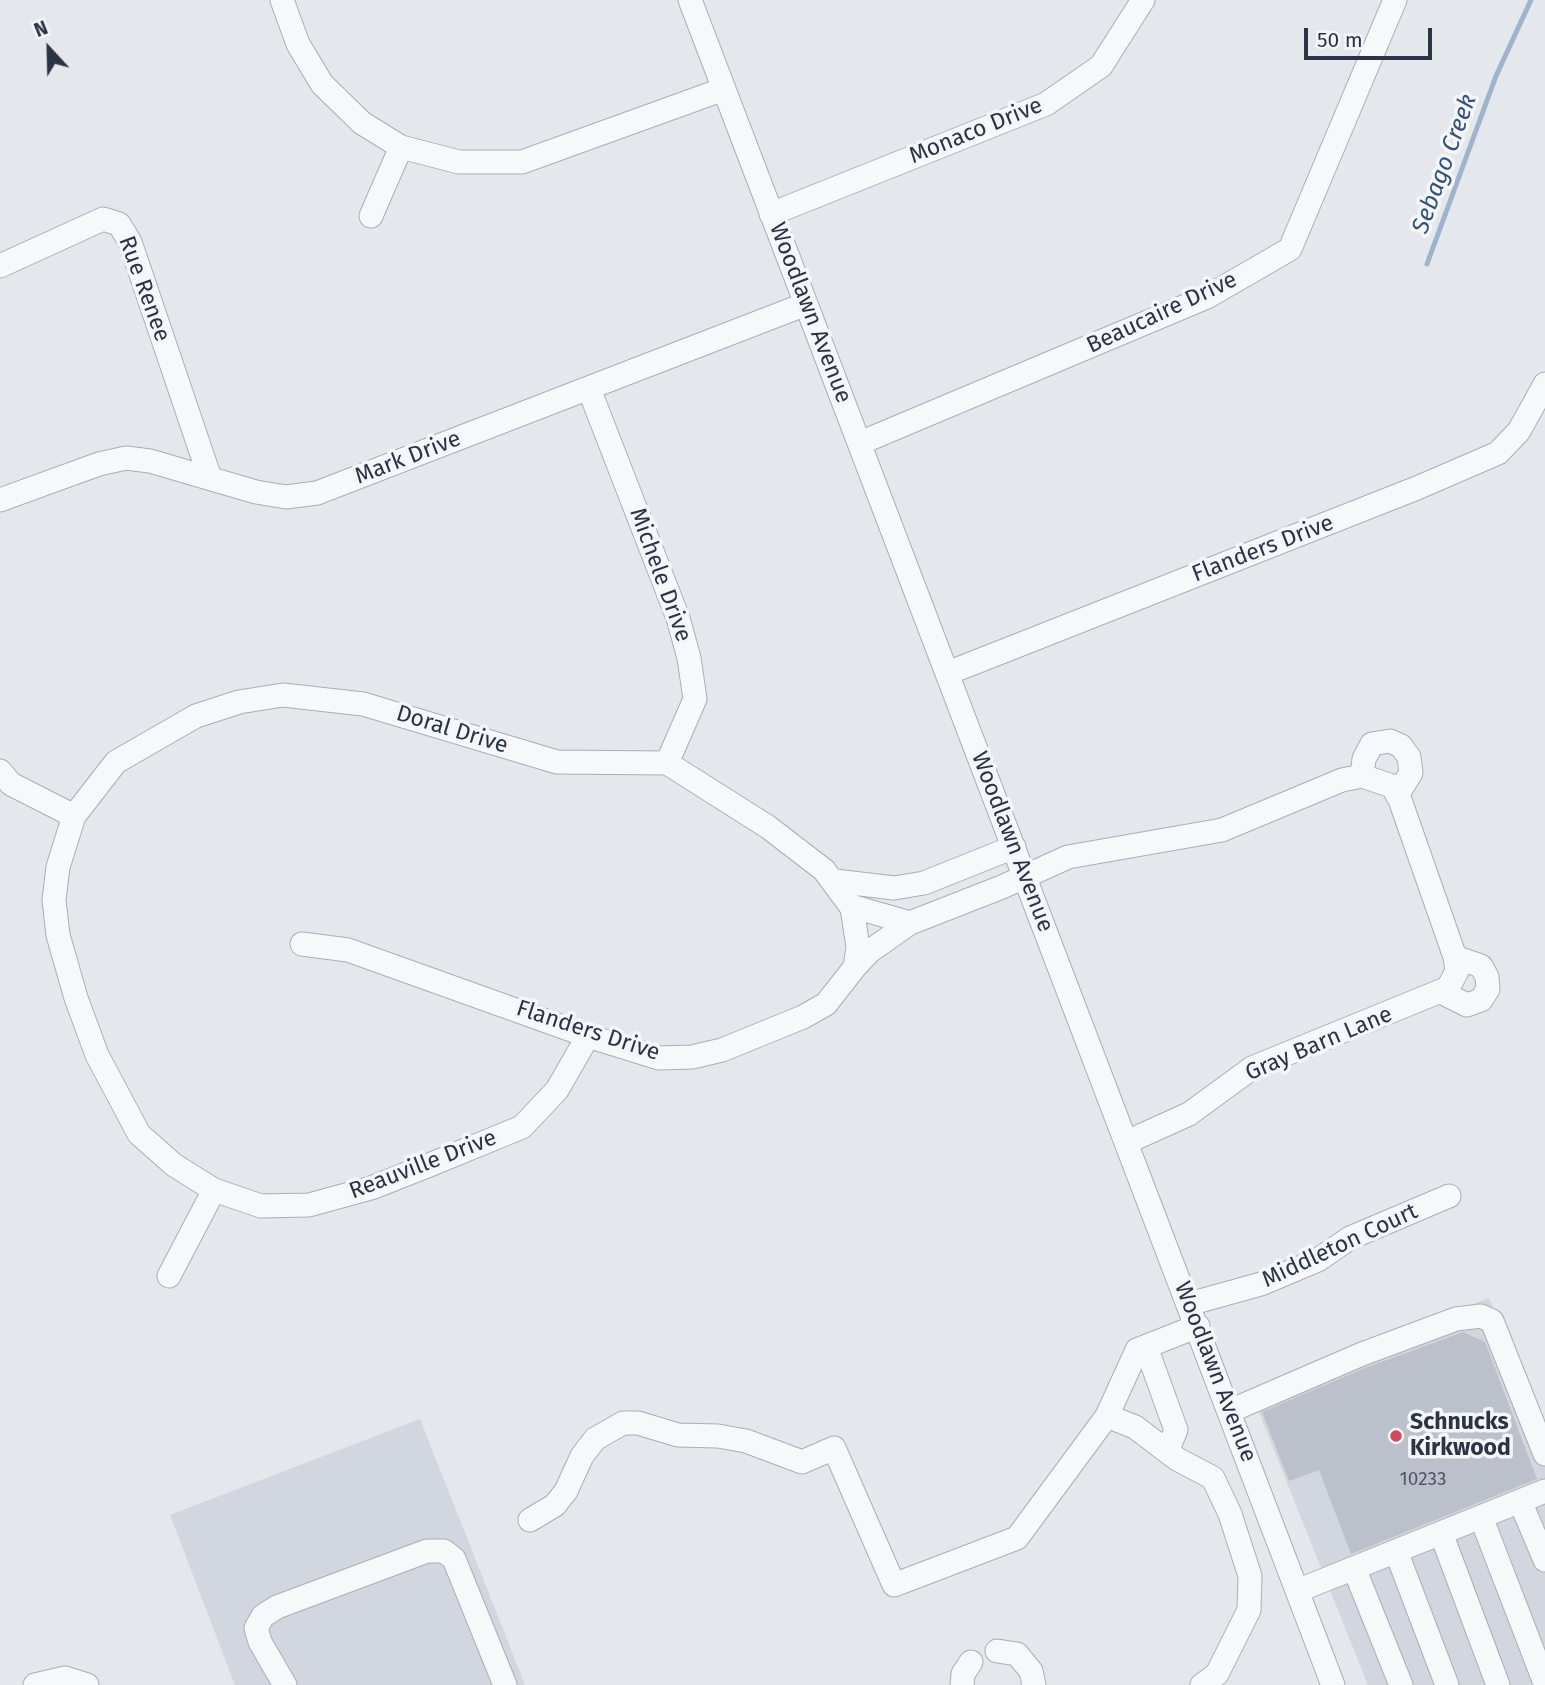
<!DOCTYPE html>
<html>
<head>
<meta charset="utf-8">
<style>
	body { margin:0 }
	#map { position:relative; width:1545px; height:1685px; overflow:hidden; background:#e4e7ec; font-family:"Fira Sans",sans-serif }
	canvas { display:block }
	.north { position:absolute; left:14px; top:14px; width:70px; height:70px; -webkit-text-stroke:5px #f4f6f9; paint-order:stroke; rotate:338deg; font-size:19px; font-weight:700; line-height:28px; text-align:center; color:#2b3445 }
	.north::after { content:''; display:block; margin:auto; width:24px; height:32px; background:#2b3445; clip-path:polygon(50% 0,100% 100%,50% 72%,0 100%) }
	.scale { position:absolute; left:1304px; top:28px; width:128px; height:32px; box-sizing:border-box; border:4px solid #2b3445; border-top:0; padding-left:9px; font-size:21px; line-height:24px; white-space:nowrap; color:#2b3445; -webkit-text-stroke:5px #f4f6f9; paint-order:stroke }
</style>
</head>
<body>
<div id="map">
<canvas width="1545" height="1685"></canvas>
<div class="north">N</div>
<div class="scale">50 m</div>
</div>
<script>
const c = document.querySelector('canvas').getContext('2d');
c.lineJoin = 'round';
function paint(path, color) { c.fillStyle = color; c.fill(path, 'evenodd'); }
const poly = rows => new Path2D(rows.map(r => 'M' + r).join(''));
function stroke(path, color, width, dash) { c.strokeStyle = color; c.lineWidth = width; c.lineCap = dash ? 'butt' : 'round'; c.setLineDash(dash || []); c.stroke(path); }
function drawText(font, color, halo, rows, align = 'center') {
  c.font = font + ' "Fira Sans",sans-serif'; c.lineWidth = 7; c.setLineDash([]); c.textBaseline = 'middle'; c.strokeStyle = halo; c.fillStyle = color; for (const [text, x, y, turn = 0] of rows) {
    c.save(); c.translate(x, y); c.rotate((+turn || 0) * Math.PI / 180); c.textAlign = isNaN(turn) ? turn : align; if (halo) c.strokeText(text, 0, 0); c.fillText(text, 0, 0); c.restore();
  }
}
paint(poly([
	[1489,1298,1545,1436,1545,1685,1368,1685,1250,1390],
	[420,1419,525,1685,235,1685,170,1515]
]), '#d2d6de');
stroke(poly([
	[1427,264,1496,76,1531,0]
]), '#9fb4cc', 5);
paint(poly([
	[1463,1332,1485,1342,1537,1479,1351,1554,1319,1470,1289,1481,1262,1412,1365,1368]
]), '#bbc0ca');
const minor = poly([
	[282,0,298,44,322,84,362,123,401,147,459,162,522,162,724,89],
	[690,0,1333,1685],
	[771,214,1046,104,1101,66,1143,0],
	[371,216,401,147],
	[0,266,103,219,119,224,130,242,210,478],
	[589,389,678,618,689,658,695,699,667,763],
	[860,443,1207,297,1290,249,1395,0],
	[0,500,99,464,126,458,150,461,256,492,286,497,317,493,806,304],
	[948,673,1417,488,1498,453,1519,431,1545,384],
	[0,771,11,784,74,816],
	[1362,776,1364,759,1372,744,1390,741,1401,746,1409,757,1411,773,1397,795],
	[835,881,894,888,924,883,1014,847],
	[851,906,910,923],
	[302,944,348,950,588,1036,659,1058,692,1057,722,1050,803,1017,826,1004,855,967,858,947,852,908,824,870,768,827,667,763,557,762,363,704,283,695,239,702,196,716,116,762,74,816,58,867,54,900,58,935,76,998,97,1055,139,1134,174,1165,214,1190,261,1206,309,1205,371,1188,427,1166,522,1127,557,1090,588,1036],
	[855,967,870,951,910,923,1002,887,1068,857,1222,830,1342,780,1362,776,1392,786,1399,797,1455,957,1457,971,1448,988,1252,1068,1189,1114,1127,1142],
	[1441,992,1467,1005,1481,1000,1488,989,1487,977,1481,966,1455,957],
	[169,1276,214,1190],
	[1189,1304,1261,1284,1318,1260,1350,1238,1449,1196],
	[1198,1326,1137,1350,1107,1416,1135,1427,1177,1459,1213,1478,1230,1514,1250,1576,1249,1610,1217,1674,1202,1685],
	[1146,1347,1176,1430,1167,1451],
	[1230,1411,1362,1354,1456,1319,1481,1316,1492,1321,1545,1454],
	[1520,1501,1545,1560],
	[1481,1517,1545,1683],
	[530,1520,555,1505,566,1491,582,1456,595,1439,623,1423,638,1423,678,1435,718,1436,746,1441,802,1462,834,1448,894,1585,1017,1538,1107,1416],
	[1441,1533,1498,1685],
	[1396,1551,1447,1685],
	[1354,1568,1401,1685],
	[1297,1591,1545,1491],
	[997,1651,1017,1654,1031,1671,1034,1685],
	[35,1685,65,1678,87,1685],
	[285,1685,260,1642,256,1628,263,1616,277,1607,427,1551,444,1551,454,1559,505,1685],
	[962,1685,963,1674,971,1662]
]);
stroke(minor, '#a9aeb7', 25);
stroke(minor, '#f7f8fa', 23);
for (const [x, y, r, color] of [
	[1396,1436,7,"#d1495b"]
]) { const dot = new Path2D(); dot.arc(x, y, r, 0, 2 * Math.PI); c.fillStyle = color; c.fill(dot); stroke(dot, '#f4f6f9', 2.5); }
drawText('19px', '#4f5766', null, [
	["10233",1423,1480]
]);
drawText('23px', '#2b3445', '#f4f6f9', [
	["Monaco Drive",976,131,-22],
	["Rue Renee",144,289,70],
	["Woodlawn Avenue",810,313,69],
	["Beaucaire Drive",1162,313,-25],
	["Mark Drive",408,458,-21],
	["Flanders Drive",1263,549,-21],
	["Michele Drive",660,575,70],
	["Doral Drive",452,730,17],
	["Woodlawn Avenue",1012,842,69],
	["Flanders Drive",588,1031,18],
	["Gray Barn Lane",1319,1044,-23],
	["Reauville Drive",423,1165,-21],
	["Middleton Court",1340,1246,-25],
	["Woodlawn Avenue",1215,1372,69]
]);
drawText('bold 23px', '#2b3445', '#f4f6f9', [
	["Schnucks",1410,1423],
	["Kirkwood",1410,1449]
], 'left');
drawText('italic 24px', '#34527a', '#f4f6f9', [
	["Sebago Creek",1445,164,-70]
]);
</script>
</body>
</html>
